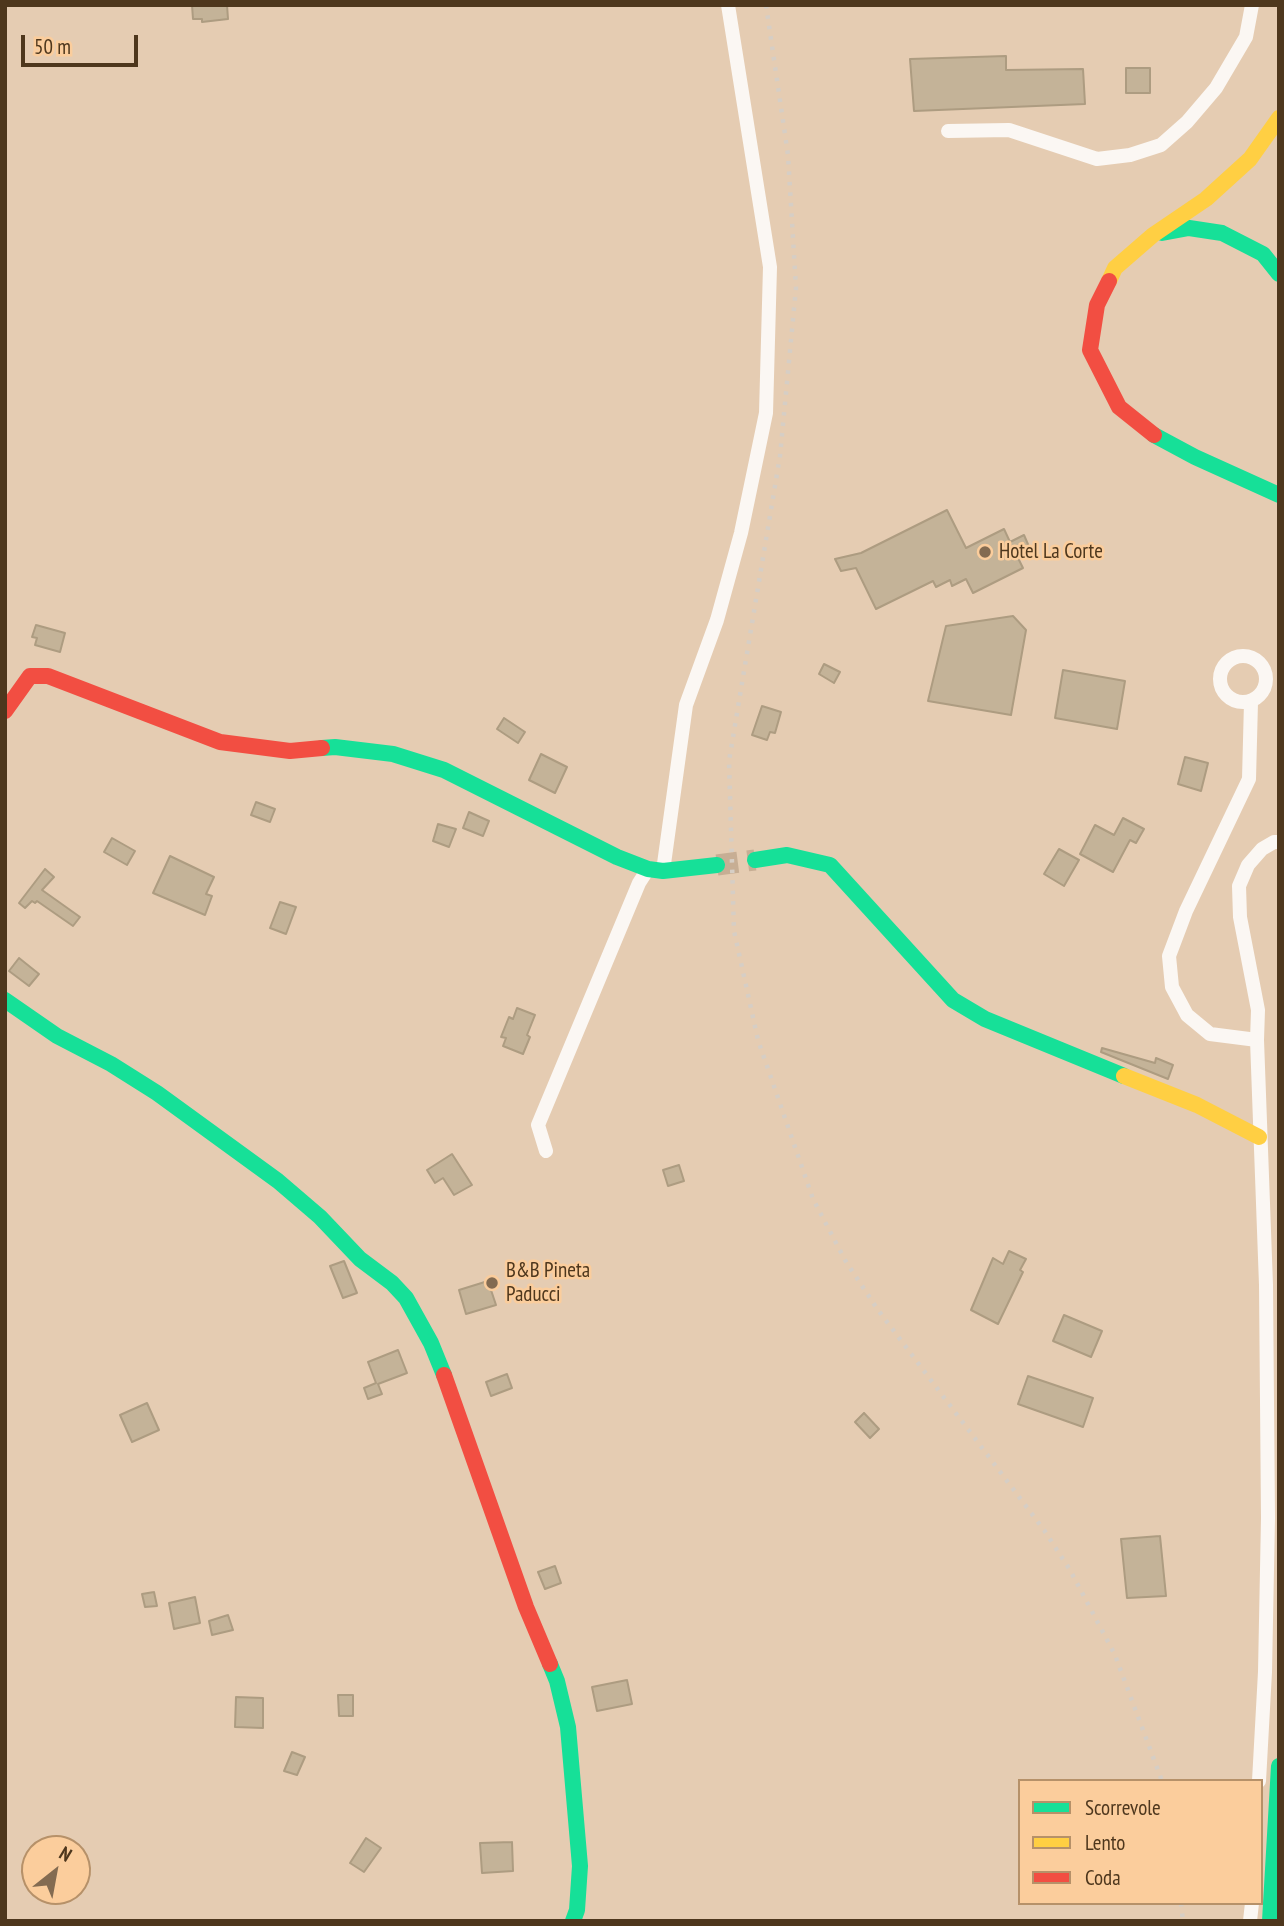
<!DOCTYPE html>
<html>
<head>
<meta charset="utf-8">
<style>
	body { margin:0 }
	#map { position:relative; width:1284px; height:1926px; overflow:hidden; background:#e5ccb2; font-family:"PT Sans Narrow",sans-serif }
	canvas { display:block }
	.frame { position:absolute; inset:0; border:7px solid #4e371d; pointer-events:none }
	.legend { position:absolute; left:1018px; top:1779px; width:245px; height:126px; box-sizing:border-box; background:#fbcd9c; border:2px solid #b69169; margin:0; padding:9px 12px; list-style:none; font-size:21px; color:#4e371d }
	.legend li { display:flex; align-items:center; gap:14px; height:35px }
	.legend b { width:35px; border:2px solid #b69169 }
	.north { position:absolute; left:21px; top:1835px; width:70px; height:70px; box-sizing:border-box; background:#fbcd9c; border:2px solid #b69169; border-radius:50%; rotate:31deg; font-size:19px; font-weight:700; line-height:28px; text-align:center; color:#4e371d }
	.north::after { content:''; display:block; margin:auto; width:24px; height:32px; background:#836b51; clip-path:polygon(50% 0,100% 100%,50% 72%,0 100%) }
	.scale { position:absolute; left:21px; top:35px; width:117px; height:32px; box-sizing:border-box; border:4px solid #4e371d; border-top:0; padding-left:9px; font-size:21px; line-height:24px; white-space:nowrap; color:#4e371d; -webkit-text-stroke:5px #fbcd9c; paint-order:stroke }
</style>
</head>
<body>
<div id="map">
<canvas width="1284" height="1926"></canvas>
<div class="frame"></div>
<ul class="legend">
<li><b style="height:9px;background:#16e098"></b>Scorrevole</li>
<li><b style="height:9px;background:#ffcf43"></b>Lento</li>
<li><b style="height:9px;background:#f24e42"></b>Coda</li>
</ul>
<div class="north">N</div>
<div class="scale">50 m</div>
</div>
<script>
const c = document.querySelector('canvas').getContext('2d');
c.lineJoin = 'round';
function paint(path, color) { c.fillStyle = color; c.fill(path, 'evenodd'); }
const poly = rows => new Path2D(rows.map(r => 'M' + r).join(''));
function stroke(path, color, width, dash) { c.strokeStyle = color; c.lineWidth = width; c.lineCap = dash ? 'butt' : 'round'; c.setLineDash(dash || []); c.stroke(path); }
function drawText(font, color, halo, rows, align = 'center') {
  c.font = font + ' "PT Sans Narrow",sans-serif'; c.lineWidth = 5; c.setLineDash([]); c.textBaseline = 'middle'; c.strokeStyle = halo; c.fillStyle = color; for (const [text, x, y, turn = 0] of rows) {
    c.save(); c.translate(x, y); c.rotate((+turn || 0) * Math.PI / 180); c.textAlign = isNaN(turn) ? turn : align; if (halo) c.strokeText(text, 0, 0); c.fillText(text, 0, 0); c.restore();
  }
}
const building = poly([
	[192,5,227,5,228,19,202,22,202,19,193,19,192,5],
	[1006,56,1006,70,1083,69,1085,104,914,111,910,59,1006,56],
	[1126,68,1150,68,1150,93,1126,93,1126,68],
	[947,510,966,548,1004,529,1010,542,1024,535,1030,549,1017,556,1023,568,973,593,966,579,952,586,950,580,936,587,933,581,876,609,856,568,841,571,835,559,861,553,947,510],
	[1013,616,1026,630,1011,715,928,701,946,626,1013,616],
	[36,625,65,633,60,652,35,645,37,638,32,637,36,625],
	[824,664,840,672,834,683,819,674,824,664],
	[1063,670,1125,681,1117,729,1055,718,1063,670],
	[762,706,781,712,775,733,770,732,767,740,752,735,762,706],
	[504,718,525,732,518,743,497,729,504,718],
	[541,754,567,767,555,793,529,780,541,754],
	[1185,757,1208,763,1201,791,1178,784,1185,757],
	[256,802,275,809,270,822,251,815,256,802],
	[469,812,489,821,483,836,463,828,469,812],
	[1123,818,1144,829,1136,843,1130,840,1113,872,1080,854,1095,825,1114,835,1123,818],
	[438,824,456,829,449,847,433,841,438,824],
	[112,838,135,851,127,865,104,852,112,838],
	[1059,849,1079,860,1064,886,1044,874,1059,849],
	[170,856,214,877,206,894,212,896,205,915,153,893,170,856],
	[45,869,54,877,42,890,80,917,73,926,37,901,35,903,32,901,25,908,19,903,45,869],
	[280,902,296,907,286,934,270,928,280,902],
	[19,958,39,974,29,986,9,971,19,958],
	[517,1008,535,1015,527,1035,530,1037,523,1054,503,1046,506,1038,501,1037,509,1017,513,1019,517,1008],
	[1102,1048,1155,1063,1156,1058,1173,1065,1168,1079,1101,1052,1102,1048],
	[452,1154,472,1185,454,1195,443,1178,435,1183,427,1170,452,1154],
	[679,1165,684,1181,668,1186,663,1170,679,1165],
	[1009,1251,1026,1259,1020,1270,1023,1272,998,1324,971,1310,993,1258,1003,1264,1009,1251],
	[344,1261,357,1293,343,1298,330,1266,344,1261],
	[488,1281,496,1305,466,1314,459,1290,488,1281],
	[1064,1315,1102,1331,1091,1357,1053,1341,1064,1315],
	[398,1350,407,1373,378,1384,382,1394,368,1399,364,1388,376,1383,368,1362,398,1350],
	[507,1374,512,1388,491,1396,486,1382,507,1374],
	[1028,1376,1093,1398,1083,1427,1018,1404,1028,1376],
	[147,1403,159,1430,132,1442,120,1415,147,1403],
	[864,1413,879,1429,870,1438,855,1422,864,1413],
	[1160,1536,1166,1596,1127,1598,1121,1539,1160,1536],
	[555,1566,561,1583,545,1589,538,1572,555,1566],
	[154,1592,157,1606,145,1607,142,1594,154,1592],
	[195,1597,200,1623,174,1629,169,1603,195,1597],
	[228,1615,233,1630,212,1635,209,1621,228,1615],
	[627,1680,632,1704,597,1711,592,1687,627,1680],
	[338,1695,353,1695,353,1716,339,1716,338,1695],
	[236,1697,263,1698,263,1728,235,1727,236,1697],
	[292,1752,305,1757,297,1775,284,1771,292,1752],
	[366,1838,381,1848,364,1872,350,1863,366,1838],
	[512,1842,513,1871,482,1873,480,1843,512,1842]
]);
paint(building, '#c4b398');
stroke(building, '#ad9c81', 2);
stroke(poly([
	[717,865,755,860]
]), '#c7ae94', 21, [21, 10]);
stroke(poly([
	[948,131,1009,130,1097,159,1130,155,1161,145,1187,122,1216,88,1246,37,1252,5],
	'1220 679a23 23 0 1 1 46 0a23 23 0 1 1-46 0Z',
	[1251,702,1249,779,1186,911,1169,956,1172,987,1187,1015,1210,1034,1257,1040,1258,1010,1240,917,1239,886,1248,865,1262,849,1274,842,1279,842],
	[663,871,686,705,717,620,741,533,766,413,770,267,728,5],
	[1257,1040,1266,1285,1268,1518,1265,1672,1259,1781],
	[546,1151,538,1125,639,883,648,869],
	[1250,1921,1252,1903]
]), '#fbf7f3', 14);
stroke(poly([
	[1162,233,1189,228,1222,233,1263,254,1279,274],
	[1154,435,1195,457,1279,495],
	[322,748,335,747,393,754,444,770,617,857,648,869,663,871,717,865],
	[755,860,787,855,830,865,953,1000,985,1019,1124,1076],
	[5,1000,57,1036,111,1064,157,1093,278,1181,320,1217,360,1259,392,1283,406,1298,431,1343,444,1375],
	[550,1664,557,1681,568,1727,580,1866,577,1910,573,1921],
	[1270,1921,1279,1766]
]), '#16e098', 16);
stroke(poly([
	[1109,281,1115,268,1153,235,1206,199,1250,159,1279,118],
	[1124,1076,1197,1105,1259,1137]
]), '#ffcf43', 16);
stroke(poly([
	[1109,281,1097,305,1090,350,1119,407,1154,435],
	[5,711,30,676,48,676,220,742,290,751,322,748],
	[444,1375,526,1607,550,1664]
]), '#f24e42', 16);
stroke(poly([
	[766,5,788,155,796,288,780,456,729,761,734,931,758,1040,813,1199,845,1260,878,1310,1044,1530,1070,1570,1115,1655,1162,1781],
	[1181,1903,1183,1921]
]), '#d6cec5', 4.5, [3.5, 7]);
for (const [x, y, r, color] of [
	[985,552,7,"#836b51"],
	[492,1283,7,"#836b51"]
]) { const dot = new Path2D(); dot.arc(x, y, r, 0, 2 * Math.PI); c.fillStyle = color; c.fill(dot); stroke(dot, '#fbcd9c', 2.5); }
drawText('21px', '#4e371d', '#fbcd9c', [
	["Hotel La Corte",999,552],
	["B&B Pineta",506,1271],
	["Paducci",506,1295]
], 'left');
</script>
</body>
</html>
